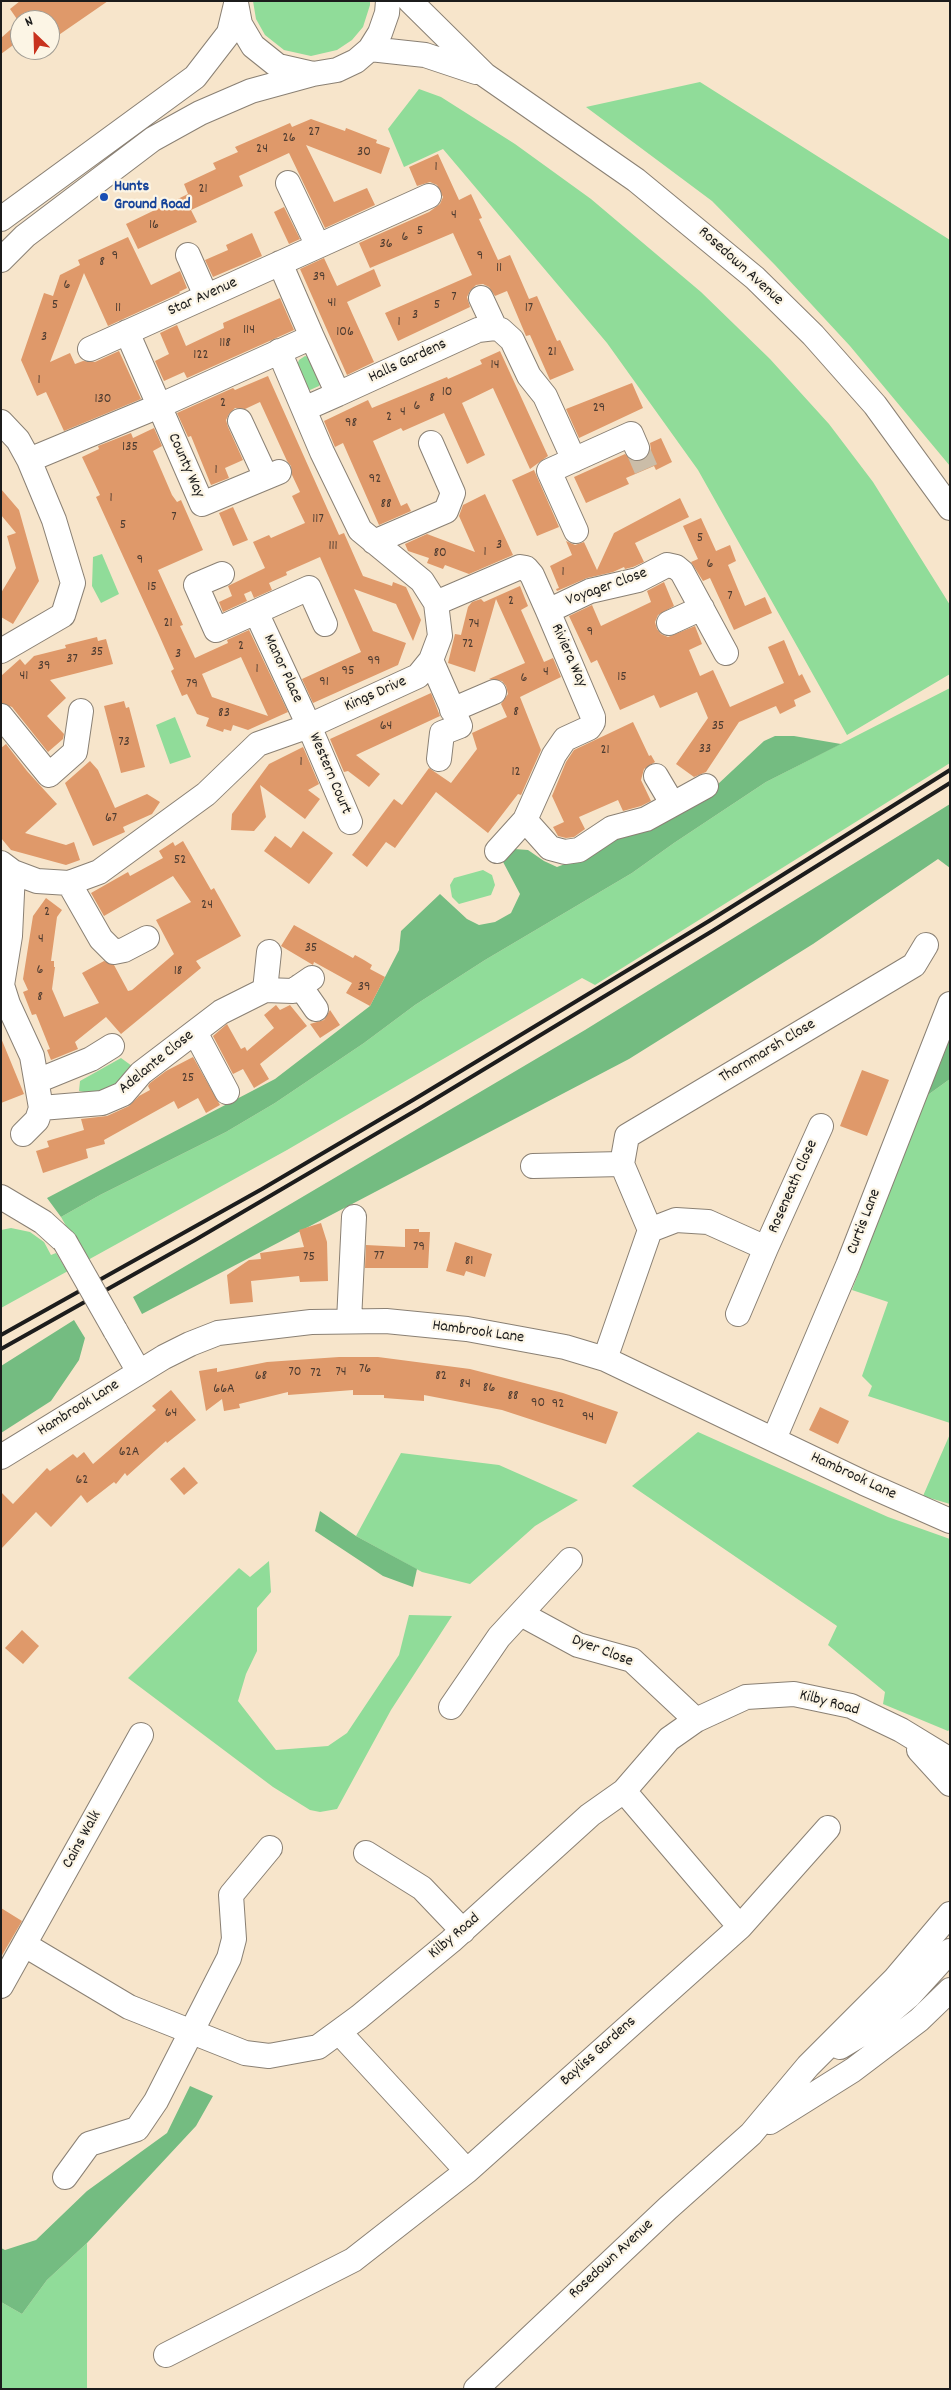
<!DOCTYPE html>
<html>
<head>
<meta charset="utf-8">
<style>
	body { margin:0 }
	#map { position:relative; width:951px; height:2390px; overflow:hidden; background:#f7e5cb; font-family:Dekko,sans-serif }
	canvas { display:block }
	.frame { position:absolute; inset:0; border:2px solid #1c1c1c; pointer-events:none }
	.north { position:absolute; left:10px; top:10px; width:50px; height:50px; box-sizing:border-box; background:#fcf5e5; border:1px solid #a29e95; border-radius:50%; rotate:336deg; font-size:14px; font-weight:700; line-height:20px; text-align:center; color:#1c1c1c }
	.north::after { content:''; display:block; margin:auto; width:18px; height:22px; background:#c8321e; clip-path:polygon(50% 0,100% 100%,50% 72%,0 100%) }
</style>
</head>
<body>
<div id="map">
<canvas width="951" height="2390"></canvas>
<div class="frame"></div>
<div class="north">N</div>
</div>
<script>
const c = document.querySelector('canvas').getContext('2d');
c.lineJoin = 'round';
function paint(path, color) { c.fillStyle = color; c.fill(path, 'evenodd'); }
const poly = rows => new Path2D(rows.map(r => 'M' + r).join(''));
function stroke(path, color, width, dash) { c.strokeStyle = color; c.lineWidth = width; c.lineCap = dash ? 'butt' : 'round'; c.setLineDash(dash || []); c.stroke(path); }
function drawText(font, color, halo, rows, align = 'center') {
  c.font = font + ' Dekko,sans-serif'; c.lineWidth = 4.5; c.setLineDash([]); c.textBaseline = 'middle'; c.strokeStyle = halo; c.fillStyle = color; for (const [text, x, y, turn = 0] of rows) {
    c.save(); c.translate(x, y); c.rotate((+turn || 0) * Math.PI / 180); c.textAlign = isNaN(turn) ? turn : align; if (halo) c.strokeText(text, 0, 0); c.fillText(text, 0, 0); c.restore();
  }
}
paint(poly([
	[253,1,370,1,370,5,363,27,352,40,337,50,311,56,284,50,265,35,256,19],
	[700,82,950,240,950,466,850,346,775,265,712,201,586,107],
	[419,89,441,97,515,144,591,199,701,292,770,359,829,424,873,482,950,605,950,674,847,735,698,470,607,343,443,149,404,167,388,129],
	[305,356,312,358,322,381,319,386,310,390,305,387,296,368,299,360],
	[102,554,119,594,101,603,92,586,93,557],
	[950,688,950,763,595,985,582,978,287,1150,1,1308,1,1230,11,1228,30,1232,44,1242,51,1255,56,1253,64,1266,83,1256,61,1217,100,1195,226,1132,275,1103,364,1043,415,1005,485,960,632,873,674,843,766,782],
	[175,717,191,757,170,764,156,725],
	[483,870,492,875,495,885,491,895,459,904,452,897,450,885,454,878],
	[121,1058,132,1066,111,1089,95,1094,79,1091,80,1081],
	[950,1079,950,1423,868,1396,872,1386,862,1376,888,1302,852,1290,925,1097],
	[698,1432,888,1517,950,1539,950,1729,948,1731,883,1704,885,1692,828,1645,837,1626,632,1486],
	[950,1434,950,1504,923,1496],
	[401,1453,499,1465,578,1500,535,1526,470,1584,422,1572,356,1536],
	[269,1561,271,1592,257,1608,257,1651,246,1674,238,1701,276,1750,328,1746,347,1733,399,1655,409,1615,452,1616,391,1710,337,1809,320,1812,310,1810,273,1787,128,1678,239,1568,250,1577],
	[87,2243,87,2389,1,2389,1,2302,22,2314,47,2280]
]), '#90dc99');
paint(poly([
	[775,736,794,736,841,744,766,782,674,843,632,873,485,960,415,1005,364,1043,275,1103,226,1132,100,1195,61,1217,47,1198,275,1079,370,1006,399,950,401,931,440,894,467,919,479,925,495,922,511,913,520,894,502,860,514,849,528,850,544,861,557,867,581,858,605,843,702,799,764,741],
	[950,804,950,868,938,859,813,944,629,1059,142,1314,133,1297,585,1030],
	[950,1027,950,1079,925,1097],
	[74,1320,85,1338,79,1360,51,1401,1,1433,1,1366],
	[320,1511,356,1536,417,1569,413,1587,383,1576,315,1531],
	[190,2086,213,2096,196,2126,87,2243,47,2280,22,2314,1,2302,1,2248,5,2250,36,2240,87,2191,167,2133]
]), '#74bc81');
paint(poly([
	[20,1,108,1,50,41,50,19,20,20,20,40,1,54,1,38,19,22,10,9],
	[311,119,345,131,346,128,377,140,376,143,390,148,381,174,306,145,334,202,367,188,375,205,325,228,289,153,239,176,243,186,191,210,197,222,138,249,126,224,188,194,184,184,216,169,213,163,238,152,235,147,290,123,292,127],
	[438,154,459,200,471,194,482,218,479,219,498,260,510,255,529,299,537,296,557,341,560,340,574,370,550,380,530,335,526,336,507,291,495,296,489,287,483,284,476,285,470,291,467,297,470,307,398,341,385,313,472,275,453,233,370,268,359,243,429,212,440,204,443,197,437,185,430,182,417,186,409,167],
	[284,207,300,239,289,244,274,212],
	[252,233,262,256,213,277,205,260,228,250,226,245],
	[128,237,151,285,180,271,187,288,179,292,180,293,108,326,84,273,50,362,70,353,75,364,83,361,95,362,119,351,141,399,64,431,46,392,37,396,21,360,44,293,53,296,60,275,80,265,78,260],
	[324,258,337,286,374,269,381,286,347,302,374,362,347,375,300,269],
	[280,298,294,330,187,378,184,372,164,381,155,361,169,354,160,333,177,325,186,346,224,328,223,323],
	[500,351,548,456,530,469,493,388,462,403,485,455,467,464,444,413,403,431,401,428,373,441,401,506,407,503,411,511,379,525,343,443,335,447,324,421,368,400,372,408,447,377,448,379,482,364,480,360],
	[268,376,339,535,344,533,363,576,392,586,393,582,406,587,421,620,413,641,396,604,354,589,373,631,406,643,398,665,313,703,302,679,361,652,320,557,286,572,287,575,269,583,272,590,254,598,251,591,244,594,247,601,223,612,219,602,232,596,228,586,230,585,265,568,253,542,269,535,271,538,305,523,292,496,300,492,292,475,291,466,287,461,260,402,245,409,235,408,229,414,226,420,228,427,243,460,225,468,229,478,211,485,191,436,188,437,177,413,233,388,235,390],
	[632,383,643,408,579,438,566,409],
	[154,428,162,446,153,451,172,495,177,502,181,500,203,550,158,570,183,625,180,626,195,658,228,643,227,640,249,630,288,712,248,730,233,725,231,731,224,729,223,732,206,726,209,718,197,714,187,694,182,696,171,671,174,669,159,635,96,497,100,495,82,457,99,449,98,446,131,433,133,438],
	[241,657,268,716,212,697,202,674],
	[661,438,672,462,656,470,654,466,626,478,629,484,586,503,574,477,625,454,635,462,643,460,651,450,650,443],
	[534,470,559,527,537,536,512,480],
	[1,489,19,510,39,581,13,624,1,617,1,593,16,568,7,536,16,533,1,515],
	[485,494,513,555,469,574,445,565,443,569,427,563,429,558,408,551,405,544,427,534,475,552,459,516,463,505],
	[680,498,689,517,635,543,644,562,633,567,625,569,624,567,613,572,587,578,557,591,556,589,559,588,550,566,572,555,566,541,575,545,584,542,597,570,614,533],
	[233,507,248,540,233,546,219,513],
	[701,518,716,551,730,545,736,561,728,565,745,606,765,597,772,613,734,630,710,578,703,581,691,562,698,559,683,526],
	[664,582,674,606,658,615,655,622,657,629,661,634,668,637,695,626,702,644,689,650,700,676,713,670,730,707,784,683,768,647,784,640,799,676,802,674,811,692,794,700,796,706,780,714,776,706,739,722,706,772,694,777,676,764,708,718,697,692,660,708,654,695,620,710,597,660,591,663,569,616,592,605,601,626,651,602,647,591],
	[520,586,528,606,521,610,544,662,553,658,561,677,520,697,541,750,521,795,518,794,488,833,436,792,395,848,386,842,367,867,352,855,394,799,402,805,429,768,451,783,477,749,472,733,507,717,501,704,508,694,506,686,502,681,489,679,525,663,496,599,475,672,448,663,455,634,461,635,468,607,472,602,481,599,484,602],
	[97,637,98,641,106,639,113,664,50,680,66,698,47,716,64,734,63,739,48,752,12,707,1,703,1,676,20,659,25,665,34,656,66,648,65,645],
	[431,693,440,716,356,755,380,774,369,787,348,771,344,772,330,739],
	[124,701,126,708,129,707,145,767,121,773,104,706],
	[633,722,649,756,651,755,655,762,644,769,641,780,651,801,641,806,623,811,618,800,579,817,585,829,574,837,566,838,558,836,553,827,564,822,552,796,566,762,574,750],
	[6,744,27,771,57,804,25,833,66,845,74,842,80,860,66,865,11,850,1,838,1,748],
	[303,747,319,784,308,790,320,799,305,819,260,785,266,817,254,831,231,830,232,814,269,764],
	[90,761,98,770,115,808,147,794,160,802,152,814,123,827,125,832,93,846,65,783],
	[303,831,333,853,309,884,264,851,275,836,291,848],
	[183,841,211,890,214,888,241,936,196,961,201,968,121,1034,106,1017,75,1042,78,1049,51,1060,47,1050,50,1049,36,1014,32,1015,23,992,28,990,23,979,33,916,46,898,62,910,57,917,51,961,54,961,54,967,55,967,52,989,64,1017,99,1003,82,973,104,961,114,965,128,991,132,990,174,954,156,920,191,902,173,876,104,916,91,893,128,872,130,876,163,858,159,851,173,842,175,846],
	[294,925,353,958,355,955,364,960,372,965,370,969,385,977,370,1006,346,993,352,983,314,962,313,965,281,946],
	[276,1005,280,1010,290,1005,307,1026,260,1064,269,1079,254,1088,243,1069,233,1074,213,1036,227,1024,241,1049,245,1047,247,1051,274,1028,264,1015],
	[330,1010,340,1025,320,1038,310,1024,324,1020],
	[1,1038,24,1094,1,1103],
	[193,1057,220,1105,206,1113,198,1098,178,1109,174,1101,104,1140,105,1144,86,1149,88,1158,43,1173,36,1151,49,1147,47,1141,84,1130,81,1119,107,1116,129,1106,139,1096,150,1090,148,1086,150,1083,166,1071],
	[862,1070,889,1080,867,1136,840,1126],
	[321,1223,327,1242,328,1281,300,1282,299,1276,251,1281,253,1302,230,1304,227,1275,249,1260,261,1259,260,1253,304,1247,299,1230],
	[405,1229,419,1229,419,1232,430,1232,428,1268,365,1268,366,1245,405,1247],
	[455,1242,492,1254,485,1277,466,1271,464,1276,446,1271],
	[339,1357,378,1357,470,1369,563,1393,618,1412,606,1444,502,1410,424,1395,424,1401,384,1398,384,1395,353,1395,353,1390,288,1395,288,1392,239,1404,240,1408,224,1411,222,1399,206,1411,199,1371,217,1368,217,1372,267,1362],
	[171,1390,196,1420,167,1443,166,1441,127,1476,125,1473,116,1484,114,1482,87,1503,81,1495,51,1527,36,1512,1,1549,1,1492,13,1504,47,1468,50,1471,73,1454,77,1458,84,1452,93,1464,156,1410,152,1406],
	[820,1407,849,1421,838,1444,809,1430],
	[184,1467,198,1483,184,1495,170,1479],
	[22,1630,39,1646,23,1664,5,1648],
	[1,1908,22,1921,1,1957]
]), '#df996a');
stroke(poly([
	[637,448,646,469]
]), '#cbbda8', 24, [24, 12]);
const minor = poly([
	[410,1,485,75,636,180,755,278,813,335,875,405,950,508],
	[236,3,240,24,253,46,278,66,313,74,337,70,356,61,370,49,380,33,387,13,388,1],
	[370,49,425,55,476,72],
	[288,183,318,246],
	[1,219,195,77,229,33,236,4],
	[188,255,206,296],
	[1,260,25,236,153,139,200,113,251,91,313,74],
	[280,263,312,337],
	[481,298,495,328],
	[127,332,202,504,279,472],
	[90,349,429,196],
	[338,394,478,330,495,328,501,330,512,340,529,376,545,396,574,460],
	[240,421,266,477],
	[1,422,18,440,29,460,54,520,73,583,63,615,1,651],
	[29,460,159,406,312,337,338,394,304,409],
	[576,531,549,471,631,434,637,448],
	[374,542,446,511,453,493,431,443],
	[222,574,196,585,216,630,309,588,325,624],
	[436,603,520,567,526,568,532,575,548,611,593,717,593,722,589,728,565,739,554,755,525,820,497,851],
	[548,611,590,591,638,580,667,565,676,567,682,572,726,653],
	[256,612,309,726,350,822],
	[669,623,702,608],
	[431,660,460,726,442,733,439,759],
	[452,710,494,692],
	[1,716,49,775,75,752,81,711],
	[656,776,672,803],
	[525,820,550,848,565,852,579,850,612,828,646,819,706,786],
	[1,863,13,872,37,881,69,883,99,872,206,794,258,744,309,726,418,676,431,660,440,636,436,603,422,581,360,530,322,452,279,351],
	[13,872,10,936,2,985,8,1004,32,1056,41,1108,37,1120,23,1134],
	[69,883,101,939,114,952,124,950,147,938],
	[300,986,316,1009],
	[265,990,269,952],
	[195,1032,227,1092],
	[37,1081,91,1059,112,1046],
	[41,1108,102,1103,123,1094,141,1073,221,1012,265,990,293,991,312,978],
	[533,1166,622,1164],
	[1,1197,43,1222,65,1242],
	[650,1230,676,1220,708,1222,766,1248,738,1314],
	[766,1248,821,1126],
	[349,1321,354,1217],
	[115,1330,139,1372],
	[605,1359,650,1230,622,1164,627,1136,914,965,926,945],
	[774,1439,848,1265,950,1004],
	[1,1457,164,1357,190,1344,218,1333,311,1322,386,1321,467,1329,565,1347,605,1359,864,1483,950,1521],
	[521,1614,578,1645,632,1660,696,1720],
	[451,1707,499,1637,570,1560],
	[919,1750,950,1784],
	[366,1853,422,1888,463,1931],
	[740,1927,828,1828],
	[25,1945,129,2007,245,2053,269,2056,318,2047,359,2017,451,1941,590,1815,624,1791,669,1739,696,1720,746,1697,794,1694,851,1706,901,1730,950,1760],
	[1,1986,141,1735],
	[339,2032,467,2171,740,1927,624,1791],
	[840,2047,870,2029,910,1995,950,1951],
	[770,2122,853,2070,919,2020,950,1990],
	[65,2177,89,2144,137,2129,156,2101,229,1958,234,1939,231,1895,270,1848],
	[166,2355,353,2260,467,2171],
	[476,2389,668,2208,751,2134,808,2066,895,1979,950,1914]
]);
stroke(minor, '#8a8074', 26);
stroke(minor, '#fff', 24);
stroke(poly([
	[1,1335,262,1189,413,1100,709,921,950,770],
	[1,1349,195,1240,420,1108,714,930,950,783]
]), '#1c1c1c', 4);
const minorBridge = poly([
	[65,1242,115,1330]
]);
stroke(minorBridge, '#8a8074', 26, []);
stroke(minorBridge, '#fff', 24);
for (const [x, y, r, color] of [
	[104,197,5,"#1a4fb4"]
]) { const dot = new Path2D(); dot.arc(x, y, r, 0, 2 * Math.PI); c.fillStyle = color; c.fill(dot); stroke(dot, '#fcf5e5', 2); }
drawText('14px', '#4d3b30', null, [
	["27",314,133],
	["26",289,139],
	["24",262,150],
	["30",364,153],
	["1",436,168],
	["21",203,190],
	["4",454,216],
	["16",154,226],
	["5",420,232],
	["6",405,238],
	["36",386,245],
	["9",115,257],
	["9",480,257],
	["8",102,263],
	["11",499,269],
	["39",319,278],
	["6",67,286],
	["7",454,298],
	["41",332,304],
	["5",55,306],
	["5",437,306],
	["11",118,309],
	["17",529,309],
	["3",415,316],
	["1",399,323],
	["114",249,331],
	["106",345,333],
	["3",44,338],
	["118",225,344],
	["21",552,353],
	["122",201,356],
	["14",495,366],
	["1",39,381],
	["10",447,393],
	["8",432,399],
	["130",103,400],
	["2",223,404],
	["6",417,407],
	["29",599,409],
	["4",403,413],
	["2",389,418],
	["98",351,424],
	["135",130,448],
	["1",216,471],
	["92",375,480],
	["1",111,499],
	["88",386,505],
	["7",174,518],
	["117",318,520],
	["5",123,526],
	["5",700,539],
	["3",499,546],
	["111",333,547],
	["1",485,553],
	["80",440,554],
	["9",140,561],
	["6",710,565],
	["1",563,573],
	["15",152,588],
	["7",730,597],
	["2",511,602],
	["21",168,624],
	["74",474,625],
	["9",590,633],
	["72",468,645],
	["2",241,647],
	["35",97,653],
	["3",178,655],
	["37",72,660],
	["99",374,662],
	["39",44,667],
	["1",257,670],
	["95",348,672],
	["4",546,673],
	["41",24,677],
	["15",622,678],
	["6",524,679],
	["91",324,683],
	["79",192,685],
	["8",516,713],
	["83",224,714],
	["64",386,727],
	["35",718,727],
	["73",124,743],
	["33",705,750],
	["21",605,751],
	["1",301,763],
	["12",516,773],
	["67",111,819],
	["52",180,861],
	["24",207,906],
	["2",47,913],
	["4",41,940],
	["35",311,949],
	["6",40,971],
	["18",178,972],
	["39",364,988],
	["8",40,998],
	["25",188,1079],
	["79",419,1248],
	["77",379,1257],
	["75",309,1258],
	["81",469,1262],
	["76",365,1370],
	["70",295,1373],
	["74",341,1373],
	["72",316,1374],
	["68",261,1377],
	["82",441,1377],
	["84",465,1385],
	["86",489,1389],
	["66A",224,1390],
	["88",513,1397],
	["90",538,1404],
	["92",558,1405],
	["64",171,1414],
	["94",588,1418],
	["62A",129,1453],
	["62",82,1481]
]);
drawText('bold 16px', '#164399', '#fcf5e5', [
	["Hunts",114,188],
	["Ground Road",114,206]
], 'left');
drawText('16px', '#1c1c1c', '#fcf5e5', [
	["Rosedown Avenue",740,267,42],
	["Star Avenue",203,298,-24],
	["Halls Gardens",408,362,-25],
	["County Way",185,466,66],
	["Voyager Close",607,588,-20],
	["Riviera Way",568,656,66],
	["Manor Place",282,669,65],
	["Kings Drive",376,695,-24],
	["Western Court",329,774,67],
	["Thornmarsh Close",768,1052,-31],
	["Adelante Close",157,1063,-39],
	["Roseneath Close",794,1187,-66],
	["Curtis Lane",865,1222,-69],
	["Hambrook Lane",478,1333,8],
	["Hambrook Lane",79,1409,-32],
	["Hambrook Lane",853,1477,25],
	["Dyer Close",602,1652,21],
	["Kilby Road",829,1704,15],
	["Cains Walk",83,1840,-61],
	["Kilby Road",455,1937,-40],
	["Bayliss Gardens",599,2052,-42],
	["Rosedown Avenue",612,2260,-43]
]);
</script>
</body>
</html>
